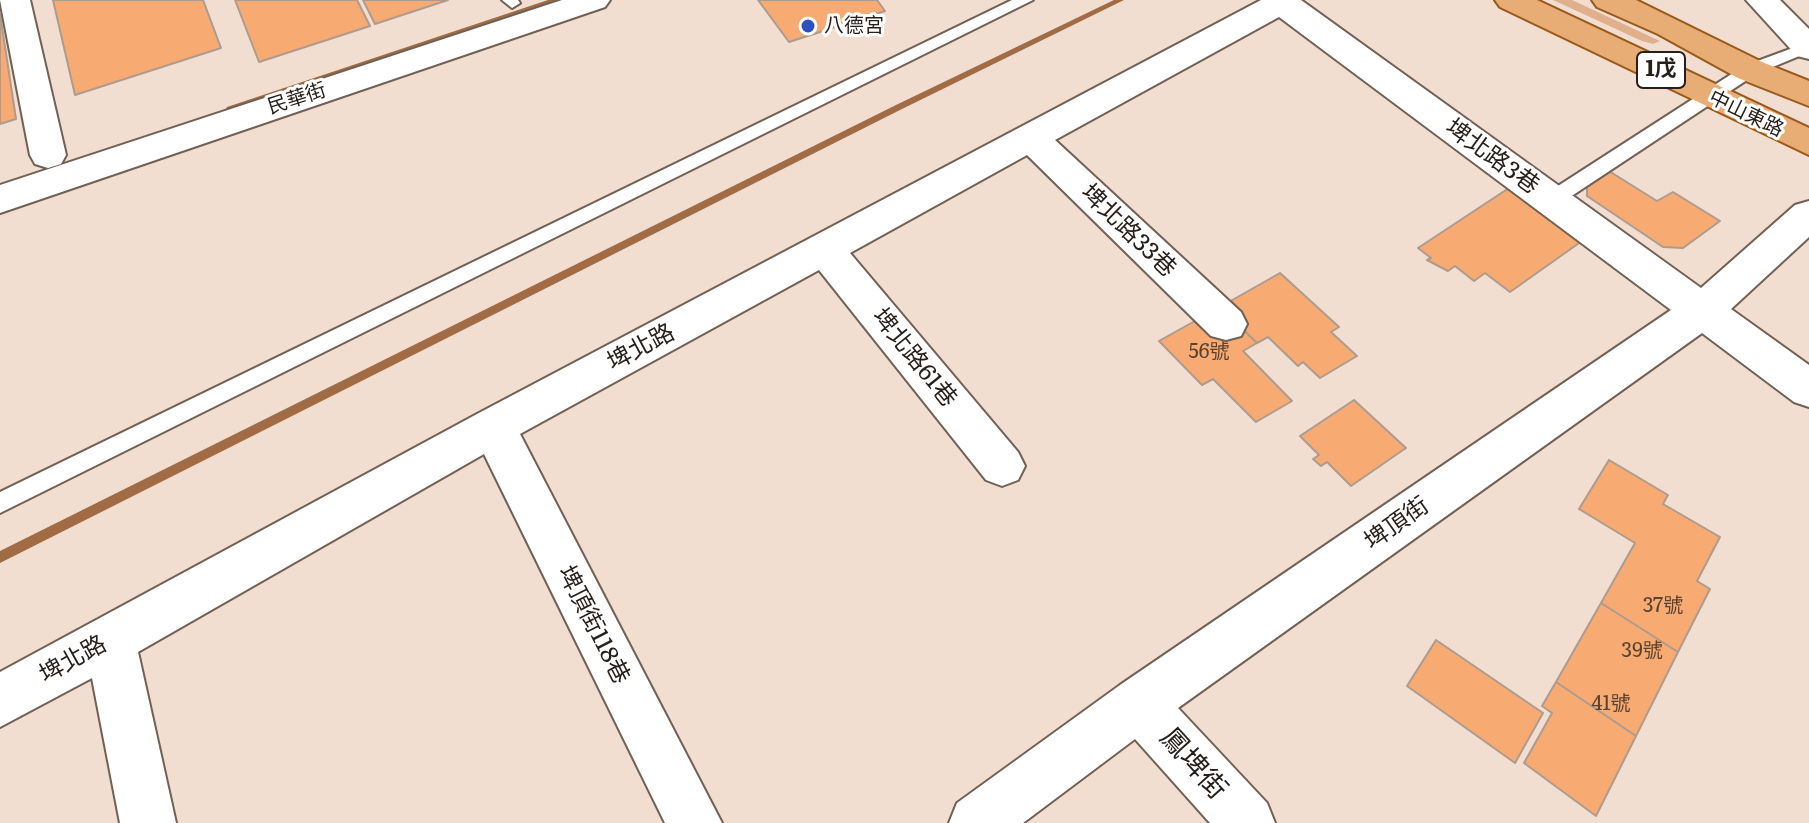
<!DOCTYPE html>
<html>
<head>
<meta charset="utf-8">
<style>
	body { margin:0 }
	canvas { display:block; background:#f1ded1 }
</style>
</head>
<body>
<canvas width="1809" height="823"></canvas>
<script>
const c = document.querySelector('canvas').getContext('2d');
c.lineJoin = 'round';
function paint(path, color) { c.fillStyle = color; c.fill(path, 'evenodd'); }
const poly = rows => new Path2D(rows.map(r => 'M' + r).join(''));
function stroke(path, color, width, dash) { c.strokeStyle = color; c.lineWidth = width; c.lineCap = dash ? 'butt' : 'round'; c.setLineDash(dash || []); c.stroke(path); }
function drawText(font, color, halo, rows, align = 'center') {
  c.font = font + ' Literata,"Noto Sans TC",serif'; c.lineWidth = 6; c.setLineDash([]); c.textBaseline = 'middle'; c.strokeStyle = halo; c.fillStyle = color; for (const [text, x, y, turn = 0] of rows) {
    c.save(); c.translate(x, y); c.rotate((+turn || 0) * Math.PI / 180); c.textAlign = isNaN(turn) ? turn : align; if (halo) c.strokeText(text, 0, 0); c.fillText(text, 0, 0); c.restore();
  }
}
paint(poly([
	[1553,0,1572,0,1660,41,1653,44,1642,41]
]), '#e0af8c');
paint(poly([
	[548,0,560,0,233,111,227,111,226,109,227,107,548,0],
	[1114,0,1124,0,902,109,0,563,0,551,896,105,1114,0]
]), '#a16b43');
const building = poly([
	[53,0,203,0,221,48,75,95,53,0],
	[235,0,357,0,370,26,259,62,235,0],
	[363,0,448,0,375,24,363,0],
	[758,0,877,0,885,11,789,42,758,0],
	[0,14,16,119,0,124,0,14],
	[1609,171,1657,201,1673,192,1720,221,1683,248,1663,247,1587,196,1587,187,1609,171],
	[1515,184,1589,236,1510,292,1485,273,1474,281,1455,266,1448,271,1427,260,1431,258,1418,248,1515,184],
	[1280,273,1339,327,1331,332,1357,356,1320,378,1303,362,1298,366,1268,337,1257,343,1220,307,1280,273],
	[1220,307,1257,343,1243,351,1292,401,1256,422,1213,379,1202,385,1159,341,1220,307],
	[1354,400,1406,448,1351,486,1327,462,1321,466,1313,459,1319,455,1300,436,1354,400],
	[1609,460,1668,495,1663,504,1720,537,1697,581,1710,589,1678,652,1601,603,1635,543,1579,509,1609,460],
	[1601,603,1678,652,1636,736,1556,682,1601,603],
	[1436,640,1543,713,1515,763,1407,686,1436,640],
	[1556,682,1636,736,1596,816,1524,763,1552,713,1542,706,1556,682]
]);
paint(building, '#f7ab73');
stroke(building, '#ad9b8f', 2);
const lane = poly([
	[502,0,518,0,520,3,512,8,502,0],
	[1012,0,1033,0,0,513,0,492,1012,0],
	[1809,42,1809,52,1756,74,1558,205,1544,205,1542,200,1544,195,1744,66,1809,42]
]);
const street = poly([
	[0,0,30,0,66,155,61,164,48,168,35,164,30,155,0,0],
	[562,0,610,0,605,7,0,213,0,185,562,0],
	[1261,0,1301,0,1701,288,1795,205,1809,201,1809,237,1731,309,1809,365,1809,407,1794,402,1702,333,1178,708,1267,803,1275,823,1210,823,1135,739,1023,823,949,823,957,803,1120,685,1671,310,1279,17,1055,140,1241,312,1247,324,1241,336,1226,340,1211,336,1027,155,850,253,1018,452,1025,466,1018,480,1002,486,986,480,819,270,520,434,722,823,665,823,484,454,138,652,176,823,120,823,92,678,0,727,0,672,477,414,1261,0],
	[1746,0,1780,0,1809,29,1809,59,1797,56,1746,0]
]);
const primary = poly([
	[1495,0,1537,0,1809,128,1809,155,1500,7,1495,0],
	[1592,0,1636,0,1762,62,1809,81,1809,106,1738,78,1658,34,1597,7,1592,0]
]);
stroke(lane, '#716155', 4);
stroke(street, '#716155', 4);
stroke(primary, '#9a5819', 4);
paint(lane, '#fff');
paint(street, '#fff');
paint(primary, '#e8ad75');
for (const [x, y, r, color] of [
	[808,26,8,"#2f50c0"]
]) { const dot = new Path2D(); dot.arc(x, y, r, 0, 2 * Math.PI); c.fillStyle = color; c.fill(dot); stroke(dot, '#fff', 3); }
drawText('20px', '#261f1a', '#fff', [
	["八德宮",824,26]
], 'left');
drawText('20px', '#261f1a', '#fff', [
	["民華街",297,99,-18],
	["中山東路",1746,114,26]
]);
drawText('20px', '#5a4230', null, [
	["56號",1209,352],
	["37號",1663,606],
	["39號",1642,651],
	["41號",1611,704]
]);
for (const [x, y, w] of [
	[1661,70,48]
]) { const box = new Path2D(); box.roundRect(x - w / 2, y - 18, w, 36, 6); c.fillStyle = '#fff'; c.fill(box); stroke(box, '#261f1a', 2); }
drawText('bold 22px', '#261f1a', null, [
	["1戊",1661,70]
]);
drawText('24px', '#261f1a', '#fff', [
	["埤北路3巷",1492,157,36],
	["埤北路33巷",1128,231,44],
	["埤北路",641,348,-28],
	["埤北路61巷",914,358,51],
	["埤頂街",1397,524,-35],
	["埤頂街118巷",593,625,63],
	["埤北路",73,660,-29]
]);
drawText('28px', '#261f1a', '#fff', [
	["鳳埤街",1193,764,48]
]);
</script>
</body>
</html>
